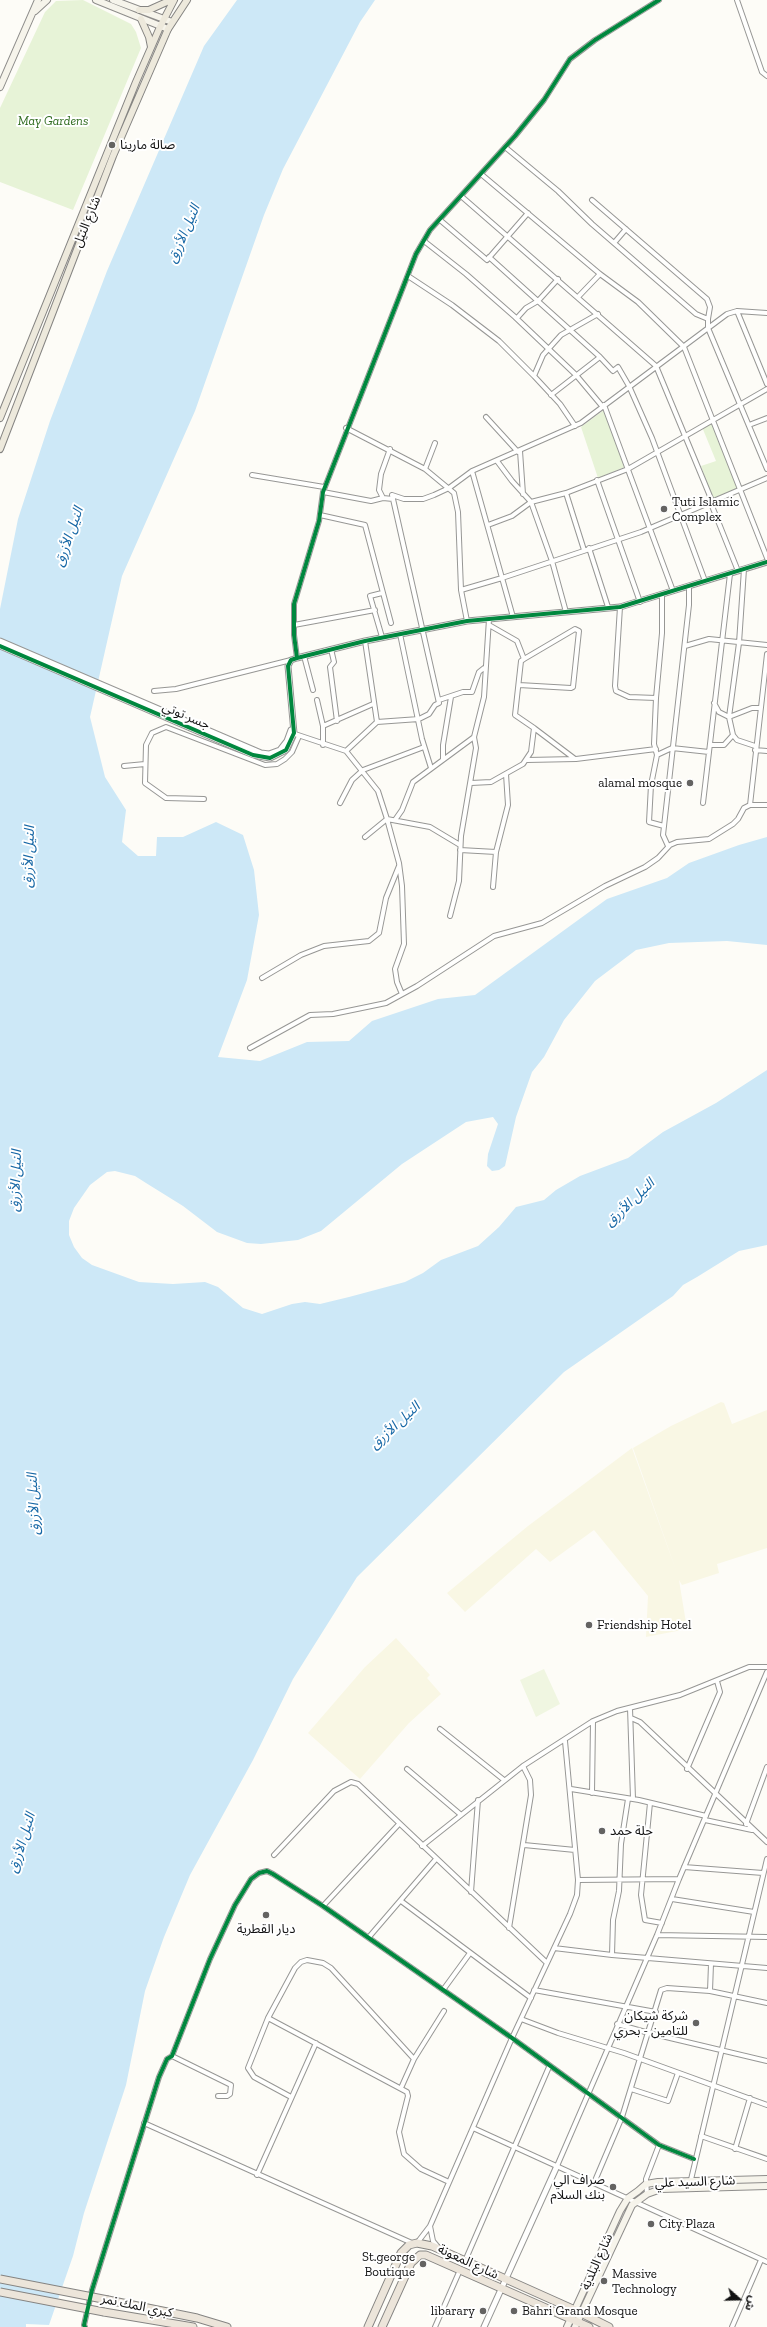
<!DOCTYPE html>
<html>
<head>
<meta charset="utf-8">
<style>
	body { margin:0 }
	#map { position:relative; width:767px; height:2327px; overflow:hidden; background:#fdfcf7; font-family:"Zilla Slab","Noto Sans Arabic",serif }
	canvas { display:block }
	.north { position:absolute; left:719px; top:2279px; width:40px; height:40px; -webkit-text-stroke:3px #fff; paint-order:stroke; rotate:110deg; font-size:11px; font-weight:700; line-height:16px; text-align:center; color:#111 }
	.north::after { content:''; display:block; margin:auto; width:14px; height:18px; background:#111; clip-path:polygon(50% 0,100% 100%,50% 72%,0 100%) }
</style>
</head>
<body>
<div id="map">
<canvas width="767" height="2327"></canvas>
<div class="north">ش</div>
</div>
<script>
const c = document.querySelector('canvas').getContext('2d');
c.lineJoin = 'round';
function paint(path, color) { c.fillStyle = color; c.fill(path, 'evenodd'); }
const poly = rows => new Path2D(rows.map(r => 'M' + r).join(''));
function stroke(path, color, width, dash) { c.strokeStyle = color; c.lineWidth = width; c.lineCap = dash ? 'butt' : 'round'; c.setLineDash(dash || []); c.stroke(path); }
function drawText(font, color, halo, rows, align = 'center') {
  c.font = font + ' "Zilla Slab","Noto Sans Arabic",serif'; c.lineWidth = 4; c.setLineDash([]); c.textBaseline = 'middle'; c.strokeStyle = halo; c.fillStyle = color; for (const [text, x, y, turn = 0] of rows) {
    c.save(); c.translate(x, y); c.rotate((+turn || 0) * Math.PI / 180); c.textAlign = isNaN(turn) ? turn : align; if (halo) c.strokeText(text, 0, 0); c.fillText(text, 0, 0); c.restore();
  }
}
paint(poly([
	[721,1402,724,1403,732,1424,767,1410,767,1548,717,1564,719,1573,682,1585,679,1580,687,1629,646,1637,648,1596,594,1530,550,1562,536,1549,465,1612,447,1593,528,1526,632,1448,677,1573,633,1448,671,1426],
	[396,1638,430,1675,427,1678,441,1694,409,1723,360,1779,308,1733,365,1667]
]), '#f9f7e4');
paint(poly([
	[83,0,131,24,136,32,141,48,73,210,0,182,0,108,45,12,56,1],
	[604,410,625,467,598,478,581,427],
	[712,423,739,488,713,499,701,466,716,461,702,427]
]), '#e7f3d7');
paint(poly([
	[544,1669,560,1704,536,1717,520,1680]
]), '#f0f6e1');
paint(poly([
	[237,0,375,0,360,22,283,169,264,215,195,411,122,576,90,717,105,777,126,810,122,842,138,856,156,856,157,837,183,837,216,822,243,835,254,870,259,915,247,980,218,1057,260,1061,307,1042,349,1041,372,1021,438,999,475,995,607,899,667,878,689,863,739,845,767,837,767,945,727,941,669,943,636,950,595,981,564,1020,544,1057,532,1072,516,1117,505,1166,499,1170,492,1171,487,1166,488,1154,498,1124,493,1117,466,1122,402,1164,321,1231,298,1240,261,1244,247,1243,217,1232,183,1206,146,1183,135,1176,115,1171,107,1172,90,1185,74,1208,69,1221,69,1235,74,1247,82,1258,92,1265,139,1282,173,1284,205,1282,218,1287,243,1308,262,1314,292,1304,305,1302,320,1304,349,1297,405,1282,423,1273,441,1260,478,1246,499,1227,516,1207,544,1200,556,1190,580,1176,628,1158,663,1132,716,1103,767,1070,767,1245,739,1251,697,1277,683,1285,673,1296,564,1372,357,1577,293,1679,253,1760,190,1875,164,1937,145,1991,126,2085,84,2213,73,2256,49,2325,26,2324,26,2327,0,2327,0,609,18,519,50,421,107,271,204,46]
]), '#cde8f7');
const minor = poly([
	[737,0,762,72,767,76],
	[505,147,558,191,592,224,696,314,708,319,708,328,767,469],
	[481,174,600,274,638,302,684,347,767,558],
	[461,196,656,366,712,501],
	[592,200,707,299,710,307,708,319],
	[440,220,487,260,528,213],
	[424,241,466,274,515,317,576,375,602,406],
	[614,243,626,229],
	[489,257,600,357,613,371,618,367,629,386,652,438,705,581],
	[408,276,452,305,499,341,534,376],
	[578,297,600,274],
	[737,311,767,384],
	[517,318,526,308,538,301,558,279],
	[551,395,600,357],
	[604,405,673,591],
	[486,417,518,452],
	[749,425,767,418],
	[575,426,560,404,534,376,543,355,561,335,598,314],
	[346,428,425,469,454,493,458,512,461,590,467,621],
	[520,451,523,494],
	[497,461,512,481,531,502,552,561,566,612],
	[425,469,435,443],
	[472,471,513,617],
	[252,475,324,487],
	[597,480,640,602],
	[323,492,371,501,383,498,393,499,392,495,404,499,423,499,434,495,449,488,472,471,581,423,727,314,737,311,767,313],
	[566,493,584,550],
	[383,498,379,490,381,474,390,449],
	[710,501,738,571],
	[320,515,365,525,391,623],
	[488,525,512,516,531,502,566,493,628,469,767,389],
	[589,548,608,607],
	[744,569,739,643,729,717,752,708,760,708],
	[461,590,502,578,641,532,767,478],
	[382,593,370,596,382,637],
	[662,595,662,633,656,698,654,744,657,755,651,785,649,822,664,826],
	[620,607,615,686,616,691,629,697,656,698],
	[294,625,375,610],
	[400,634,422,739,431,768],
	[365,641,377,722],
	[685,646,709,639,767,645],
	[331,649,334,662,330,667,337,721],
	[304,656,313,690],
	[297,658,294,635,294,604,319,521,323,492,416,254,430,230,515,136,544,100,570,59,595,40,659,0],
	[519,685,571,688,573,687,579,631,575,629,524,659],
	[154,691,176,689,291,660],
	[317,700,323,726,323,745],
	[439,700,463,692,472,692,479,672,484,668],
	[714,703,719,712,729,717,733,735,737,740,755,746],
	[323,726,373,704],
	[534,728,575,759],
	[292,733,346,751,377,722,419,719,429,714,435,705,439,703,393,499],
	[710,745,724,745,733,735],
	[755,750,767,751],
	[346,751,378,791,387,819,430,827,460,845],
	[657,755,672,748,709,752],
	[443,759,443,745,451,697],
	[527,760,576,759,656,749],
	[124,766,145,764],
	[471,783,491,782,523,764,531,752,534,728,515,715,521,661,524,659,517,641,489,625],
	[204,799,166,798,145,783,146,745,152,733,166,727,265,765,277,764,285,759,292,752,299,736],
	[340,803,352,780,363,770,424,747],
	[703,803,730,574],
	[750,805,767,654],
	[395,820,402,810,413,782,474,737],
	[365,837,387,819,399,863,402,886,404,944,395,969,397,982,402,994],
	[668,846,663,835,689,605,689,587],
	[460,850,496,852],
	[493,887,496,852,508,805,506,774],
	[450,916,459,881,461,836,476,748,474,737,484,697,489,619],
	[262,978,301,955,324,946,369,941,379,933,386,898,399,866],
	[250,1048,310,1015,333,1014,386,1003,417,986,494,936,542,923,605,886,645,867,658,858,670,845,677,842,709,839,733,824,738,819,744,808,750,805,767,805],
	[630,1708,633,1799],
	[631,1718,640,1722,767,1842],
	[440,1729,504,1780],
	[407,1769,460,1814],
	[687,1769,720,1692,717,1681],
	[571,1789,639,1800,706,1816],
	[592,1793,593,1721],
	[650,1803,641,1895,645,1920,662,1923],
	[705,1820,752,1830],
	[746,1824,767,1767],
	[524,1845,575,1850],
	[422,1846,523,1766,593,1721,617,1711,680,1695,749,1667,767,1667],
	[274,1855,334,1791,351,1782,358,1784,547,1963],
	[684,1867,763,1873],
	[578,1880,679,1879],
	[471,1892,478,1800],
	[672,1899,754,1912],
	[401,1901,531,1998],
	[323,1906,399,1824],
	[509,1928,531,1795,530,1780,523,1766],
	[657,1935,767,1937],
	[369,1937,436,1859],
	[554,1948,612,1955,767,1968],
	[612,1955,613,1920,619,1891,621,1844,628,1799],
	[443,1990,470,1953],
	[534,1990,656,2012],
	[710,1991,711,1964],
	[268,2018,407,2092,408,2096,399,2132,404,2154,421,2169,449,2182],
	[521,2019,558,2033,624,2053,767,2105],
	[617,2024,649,2033,767,2061],
	[172,2056,231,2085,230,2094,227,2096,218,2096],
	[401,2088,414,2059,444,2011],
	[631,2089,668,2101,678,2073],
	[291,2097,254,2077,248,2068,268,2018,295,1968,301,1962,307,1960,323,1963,331,1968,414,2059],
	[144,2123,412,2243],
	[473,2128,767,2262],
	[701,2136,767,2159],
	[735,2149,750,2098],
	[557,2166,657,1935,679,1879,767,1672],
	[257,2175,316,2043],
	[594,2183,622,2117,661,1990,667,1988,710,1991,767,2003],
	[689,2188,767,1859],
	[647,2194,646,2179,659,2145],
	[430,2226,433,2241,438,2247],
	[417,2243,430,2226,512,2038,570,1914,577,1895,578,1880,565,1741],
	[465,2261,549,2067],
	[85,2327,84,2325,92,2290,159,2077,167,2059,172,2056,210,1959,235,1905,251,1879,259,1873,267,1871,273,1874,323,1906,512,2038,659,2145,694,2159],
	[435,2327,460,2270],
	[732,2327,761,2260]
]);
const tertiary = poly([
	[0,641,261,753,269,754,280,750,287,741,291,730],
	[0,646,253,755,270,758,286,750,294,733,288,666,291,660,297,658,365,641,467,621,620,607,767,562],
	[484,2327,557,2166]
]);
const secondary = poly([
	[96,0,168,29],
	[113,0,172,22],
	[35,11,47,0],
	[0,87,38,0],
	[567,2327,620,2211,628,2198,638,2191,646,2184,658,2182,767,2179],
	[575,2327,632,2205,647,2194,661,2189,767,2186]
]);
const primary = poly([
	[139,10,149,10,171,0],
	[141,19,149,37,151,47],
	[0,418,136,82,160,27,174,0],
	[0,449,113,156,168,29,187,0]
]);
const trunk = poly([
	[108,2300,197,2318,227,2327],
	[104,2312,193,2327],
	[368,2327,401,2253,409,2245,417,2243,432,2246,575,2310,609,2327],
	[382,2327,411,2263,420,2255,426,2255,589,2327]
]);
stroke(minor, '#979795', 6);
stroke(tertiary, '#979795', 7);
stroke(secondary, '#8e8d8b', 8);
stroke(primary, '#858482', 8);
stroke(trunk, '#858482', 9);
stroke(minor, '#fffffe', 4);
stroke(tertiary, '#fffffe', 5);
stroke(secondary, '#f6f4eb', 6);
stroke(primary, '#ede9dc', 6);
stroke(trunk, '#ece5da', 7);
const trunkBridge = poly([
	[0,2279,108,2300],
	[0,2292,104,2312]
]);
stroke(trunkBridge, '#858482', 9, []);
stroke(trunkBridge, '#ece5da', 7);
stroke(poly([
	[0,646,253,755,270,758,286,750,294,733,288,666,291,660,297,658,365,641,467,621,620,607,767,562],
	[297,658,294,635,294,604,319,521,323,492,416,254,430,230,515,136,544,100,570,59,595,40,659,0],
	[85,2327,84,2325,92,2290,159,2077,167,2059,172,2056,210,1959,235,1905,251,1879,259,1873,267,1871,273,1874,323,1906,512,2038,659,2145,694,2159]
]), '#00873e', 4);
for (const [x, y, r, color] of [
	[112,145,4,"#646362"],
	[664,509,4,"#646362"],
	[690,783,4,"#646362"],
	[589,1625,4,"#646362"],
	[602,1831,4,"#646362"],
	[266,1915,4,"#646362"],
	[696,2023,4,"#646362"],
	[613,2187,4,"#646362"],
	[651,2224,4,"#646362"],
	[423,2264,4,"#646362"],
	[604,2281,4,"#646362"],
	[483,2311,4,"#646362"],
	[514,2311,4,"#646362"]
]) { const dot = new Path2D(); dot.arc(x, y, r, 0, 2 * Math.PI); c.fillStyle = color; c.fill(dot); stroke(dot, '#fff', 1.5); }
drawText('italic 13px', '#2f6b1f', '#fff', [
	["May Gardens",53,121]
]);
drawText('13px', '#111', '#fff', [
	["صالة مارينا",120,145],
	["Tuti Islamic",672,502],
	["Complex",672,517],
	["alamal mosque",682,783,"right"],
	["Friendship Hotel",597,1625],
	["حلة حمد",610,1831],
	["ديار القطرية",266,1929,"center"],
	["شركة شيكان",688,2016,"right"],
	["للتامين - بحري",688,2031,"right"],
	["صراف الي",605,2180,"right"],
	["بنك السلام",605,2195,"right"],
	["City Plaza",659,2224],
	["St.george",415,2257,"right"],
	["Boutique",415,2272,"right"],
	["Massive",612,2274],
	["Technology",612,2289],
	["libarary",475,2311,"right"],
	["Bahri Grand Mosque",522,2311]
], 'left');
drawText('13px', '#111', '#fff', [
	["شارع النيل",87,222,-68],
	["جسر توتي",186,716,23],
	["شارع السيد علي",695,2182,-2],
	["شارع المعونة",468,2262,25],
	["شارع البلدية",597,2262,-66],
	["كبري المك نمر",137,2306,12]
]);
drawText('italic 14px', '#1768a6', '#fff', [
	["النيل الأزرق",184,234,-67],
	["النيل الأزرق",69,537,-71],
	["النيل الأزرق",29,857,-88],
	["النيل الأزرق",16,1181,-88],
	["النيل الأزرق",630,1203,-44],
	["النيل الأزرق",395,1426,-43],
	["النيل الأزرق",34,1504,-93],
	["النيل الأزرق",22,1843,-73]
]);
</script>
</body>
</html>
